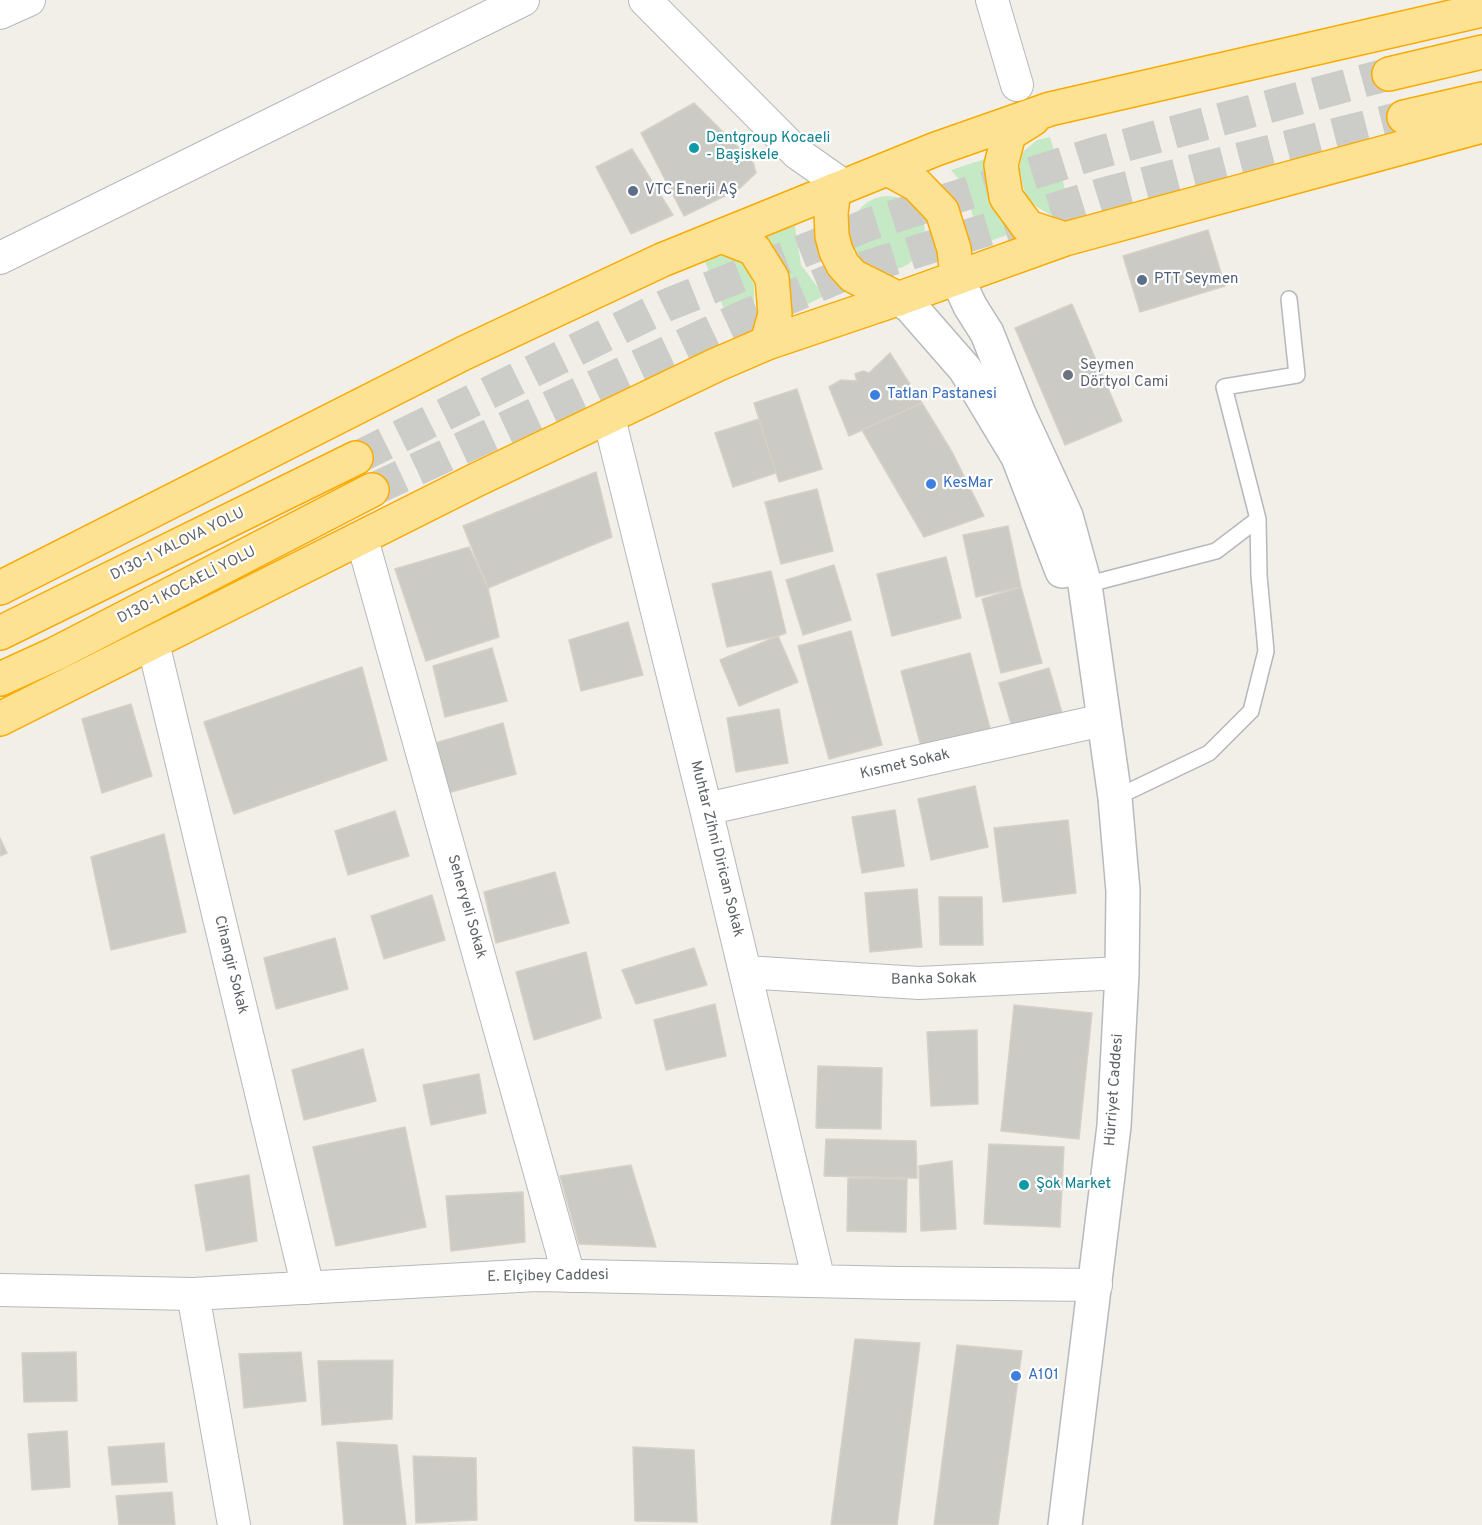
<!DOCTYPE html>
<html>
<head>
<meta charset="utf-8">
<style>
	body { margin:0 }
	canvas { display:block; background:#f1efe8 }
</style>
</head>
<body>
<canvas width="1482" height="1525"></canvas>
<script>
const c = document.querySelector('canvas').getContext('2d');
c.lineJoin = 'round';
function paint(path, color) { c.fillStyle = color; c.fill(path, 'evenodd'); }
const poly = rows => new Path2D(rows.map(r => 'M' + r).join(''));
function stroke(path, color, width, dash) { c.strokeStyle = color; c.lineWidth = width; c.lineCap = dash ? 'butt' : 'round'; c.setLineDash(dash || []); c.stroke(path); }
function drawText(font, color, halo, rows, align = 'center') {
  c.font = font + ' Overpass,sans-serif'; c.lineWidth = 4.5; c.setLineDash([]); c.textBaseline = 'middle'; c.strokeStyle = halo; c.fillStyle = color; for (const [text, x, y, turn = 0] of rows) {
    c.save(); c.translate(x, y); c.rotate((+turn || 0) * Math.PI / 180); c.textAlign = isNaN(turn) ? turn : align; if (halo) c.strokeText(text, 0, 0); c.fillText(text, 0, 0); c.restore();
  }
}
paint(poly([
	[1050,137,1072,213,1054,217,1034,205,1025,194,1019,169,1023,152,1037,140],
	[985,159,985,176,990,198,1013,233,981,244,964,185,951,170],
	'851 233a37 37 0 1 1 74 0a37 37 0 1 1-74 0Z',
	[794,222,801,265,822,293,828,294,794,311,792,288,788,271,776,251,761,235],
	[723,256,745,264,754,285,754,301,745,326,734,334,704,259]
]), '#c5e8c5');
const building = poly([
	[694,103,753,162,756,173,739,189,684,216,641,133,694,103],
	[632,149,673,215,631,234,596,167,632,149],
	[1208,230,1225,286,1140,312,1123,256,1208,230],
	[1072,304,1122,421,1065,445,1015,328,1072,304],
	[890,353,922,403,849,436,829,387,841,380,857,381,855,374,863,371,869,373,890,353],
	[797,389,822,469,779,482,754,403,797,389],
	[922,403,952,452,984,516,924,537,862,430,922,403],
	[759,419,776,473,733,487,715,433,759,419],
	[596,472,612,537,488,588,463,526,596,472],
	[817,489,833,551,781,564,765,502,817,489],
	[1008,526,1021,587,976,597,963,535,1008,526],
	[469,547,488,588,499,637,426,661,395,569,469,547],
	[946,557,961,618,892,636,877,574,946,557],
	[834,565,851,620,803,635,786,580,834,565],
	[771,571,786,633,778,636,727,647,712,584,771,571],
	[1021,587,1042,663,1001,673,982,599,1021,587],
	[628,622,643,675,581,691,569,640,628,622],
	[851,631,882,745,829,759,798,646,851,631],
	[778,636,798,682,739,706,720,660,778,636],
	[492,648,507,701,445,717,433,666,492,648],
	[970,653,991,732,922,750,901,671,970,653],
	[362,667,387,760,234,814,204,722,362,667],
	[1049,668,1065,723,1015,737,999,683,1049,668],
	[131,704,152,776,102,793,82,719,131,704],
	[779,709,788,763,736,772,727,718,779,709],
	[503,723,516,774,444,794,432,744,503,723],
	[975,786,988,847,931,860,918,799,975,786],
	[895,810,904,866,862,873,852,817,895,810],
	[395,811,409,856,348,875,335,831,395,811],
	[1068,820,1076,893,1003,902,994,828,1068,820],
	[164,834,186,932,111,950,91,857,164,834],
	[0,838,7,853,0,856,0,838],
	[555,872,569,923,496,943,484,892,555,872],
	[917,889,922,947,870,952,865,893,917,889],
	[432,895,445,940,384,959,371,916,432,895],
	[939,897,982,897,983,945,940,945,939,897],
	[335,938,348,989,276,1009,264,958,335,938],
	[694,948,707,985,636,1004,622,970,694,948],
	[586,952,601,1018,534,1040,516,972,586,952],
	[715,1004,726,1056,666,1070,654,1020,715,1004],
	[1014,1005,1092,1013,1079,1139,1001,1131,1014,1005],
	[977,1030,978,1104,931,1106,927,1032,977,1030],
	[363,1049,376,1101,304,1120,292,1070,363,1049],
	[818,1066,882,1068,881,1129,816,1128,818,1066],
	[479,1074,486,1113,431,1125,423,1085,479,1074],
	[405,1127,426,1227,336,1246,313,1147,405,1127],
	[826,1139,916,1141,917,1178,824,1176,826,1139],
	[989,1144,1064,1147,1060,1227,984,1224,989,1144],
	[952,1161,956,1229,921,1231,919,1166,952,1161],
	[631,1165,656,1247,579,1244,560,1176,631,1165],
	[249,1175,257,1241,206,1251,195,1185,249,1175],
	[848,1178,907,1179,906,1232,847,1231,848,1178],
	[523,1192,525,1242,451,1251,446,1196,523,1192],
	[855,1339,920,1343,897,1525,831,1525,855,1339],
	[957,1345,1022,1351,998,1525,934,1525,957,1345],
	[76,1352,77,1401,24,1402,22,1353,76,1352],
	[301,1352,306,1401,244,1408,239,1354,301,1352],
	[393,1360,392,1419,322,1425,318,1361,393,1360],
	[67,1431,70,1487,32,1490,28,1434,67,1431],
	[337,1442,397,1445,406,1525,344,1525,337,1442],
	[164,1443,167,1482,112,1485,108,1447,164,1443],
	[633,1447,694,1450,697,1522,635,1521,633,1447],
	[413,1456,476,1458,477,1520,416,1523,413,1456],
	[172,1492,175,1525,119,1525,116,1496,172,1492]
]);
paint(building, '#cccac5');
stroke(building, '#d6d1c6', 1.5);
stroke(poly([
	[356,458,667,305,870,224,1093,154,1389,74],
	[372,490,741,318,850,272,1103,194,1404,117]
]), '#ccccc8', 33, [33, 16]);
const lane = poly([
	[1085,585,1216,551,1258,519,1224,387,1297,375,1289,299],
	[1115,798,1209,753,1251,711,1266,651,1259,576,1258,519]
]);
const street = poly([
	[645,0,797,153,844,186],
	[992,0,1017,85],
	[0,13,29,0],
	[0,258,523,0],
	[609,418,706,809,819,1281],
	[362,539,569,1276],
	[153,643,308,1288],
	[706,809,1103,720],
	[745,972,919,983,1122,973],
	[0,1290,193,1294,537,1275,900,1283,1096,1285],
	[193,1294,234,1525]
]);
const secondary = poly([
	[957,278,970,306,987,333,1019,414,1066,516,1085,585,1115,798,1123,891,1122,973,1114,1126,1065,1525],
	[899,299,910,306,965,369,1018,457,1062,571]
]);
const highway = poly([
	[1389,74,1482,52],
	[1404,117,1482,99],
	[1033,119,1009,134,1001,165,1006,197,1028,227,1065,239],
	[888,169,917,185,942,211,954,249,957,278],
	[834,190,831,213,832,236,836,251,843,265,853,276,899,299],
	[721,236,754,249,772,278,775,314,767,343],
	[0,588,464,353,662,260,936,149,1050,109,1482,10],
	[0,633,356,458],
	[0,679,55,654,372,490],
	[0,719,476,480,716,365,767,343,909,295,1065,239,1482,126]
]);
stroke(lane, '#b5b8bc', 18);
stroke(street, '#b5b8bc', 34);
stroke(secondary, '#b6babf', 36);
stroke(highway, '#f9ab00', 36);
stroke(lane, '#fff', 15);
stroke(street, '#fff', 32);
stroke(secondary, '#fff', 33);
stroke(highway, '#fde293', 33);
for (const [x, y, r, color] of [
	[694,148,6,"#0f9aa8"],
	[633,191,6,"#5c6f8a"],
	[1142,280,6,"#5c6f8a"],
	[1068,375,6,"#6b7280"],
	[875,395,6,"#3f7fe0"],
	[931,484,6,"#3f7fe0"],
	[1024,1185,6,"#0f9aa8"],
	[1016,1376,6,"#3f7fe0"]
]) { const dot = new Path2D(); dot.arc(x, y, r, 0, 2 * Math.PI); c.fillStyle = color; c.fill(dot); stroke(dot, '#fff', 2); }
drawText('15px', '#0d838f', '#fff', [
	["Dentgroup Kocaeli",706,139],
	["- Başiskele",706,156],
	["Şok Market",1036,1185]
], 'left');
drawText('15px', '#4e5e75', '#fff', [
	["VTC Enerji AŞ",645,191],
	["PTT Seymen",1154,280]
], 'left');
drawText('15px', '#5b616d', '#fff', [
	["Seymen",1080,366],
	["Dörtyol Cami",1080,383]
], 'left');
drawText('15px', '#366cbe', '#fff', [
	["Tatlan Pastanesi",887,395],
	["KesMar",943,484],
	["A101",1028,1376]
], 'left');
drawText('15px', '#5f6368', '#fff', [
	["D130-1 YALOVA YOLU",178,545,-26],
	["D130-1 KOCAELİ YOLU",187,586,-27],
	["Kısmet Sokak",905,765,-13],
	["Muhtar Zihni Dirican Sokak",716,849,76],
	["Seheryeli Sokak",466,907,74],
	["Cihangir Sokak",230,965,76],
	["Banka Sokak",934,980,-1],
	["Hürriyet Caddesi",1115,1090,-86],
	["E. Elçibey Caddesi",548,1277,-1]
]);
</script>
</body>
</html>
